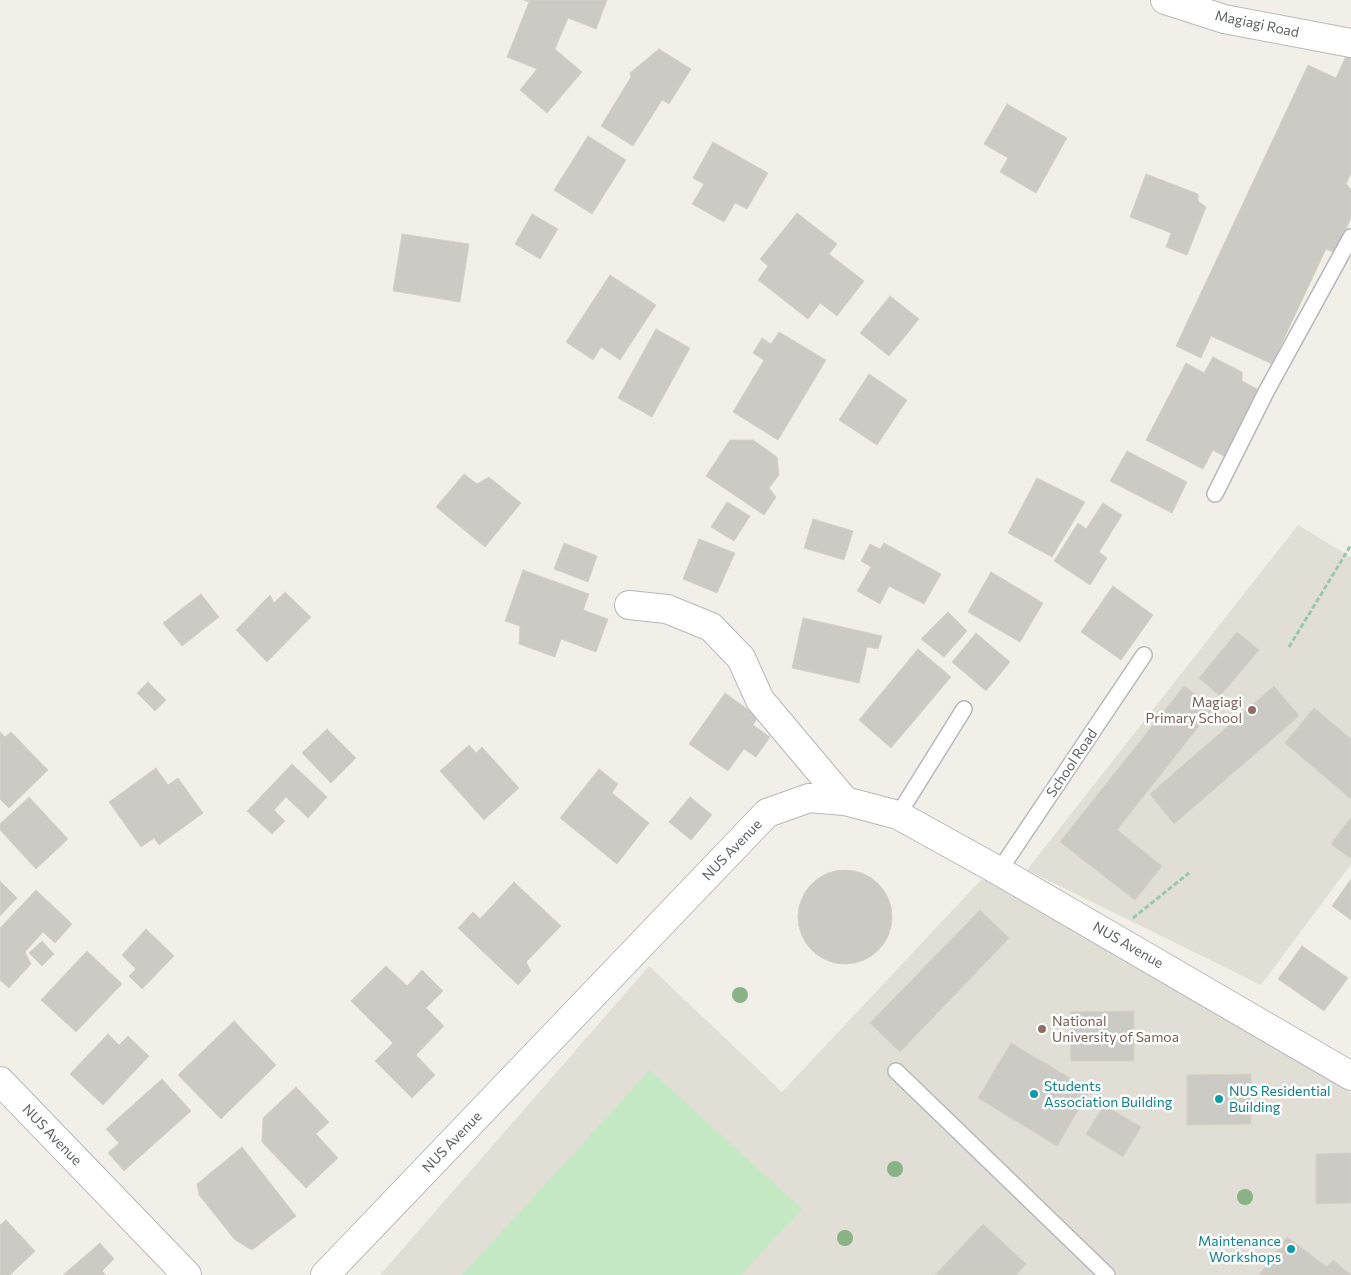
<!DOCTYPE html>
<html>
<head>
<meta charset="utf-8">
<style>
	body { margin:0 }
	canvas { display:block; background:#f1efe8 }
</style>
</head>
<body>
<canvas width="1351" height="1275"></canvas>
<script>
const c = document.querySelector('canvas').getContext('2d');
c.lineJoin = 'round';
function paint(path, color) { c.fillStyle = color; c.fill(path, 'evenodd'); }
const poly = rows => new Path2D(rows.map(r => 'M' + r).join(''));
function stroke(path, color, width, dash) { c.strokeStyle = color; c.lineWidth = width; c.lineCap = dash ? 'butt' : 'round'; c.setLineDash(dash || []); c.stroke(path); }
function drawText(font, color, halo, rows, align = 'center') {
  c.font = font + ' Commissioner,sans-serif'; c.lineWidth = 5; c.setLineDash([]); c.textBaseline = 'middle'; c.strokeStyle = halo; c.fillStyle = color; for (const [text, x, y, turn = 0] of rows) {
    c.save(); c.translate(x, y); c.rotate((+turn || 0) * Math.PI / 180); c.textAlign = isNaN(turn) ? turn : align; if (halo) c.strokeText(text, 0, 0); c.fillText(text, 0, 0); c.restore();
  }
}
paint(poly([
	[1298,525,1351,557,1351,864,1261,985,1027,870],
	[999,871,1119,956,1351,1093,1351,1275,380,1275,649,966,782,1092,980,881]
]), '#e1ded6');
paint(poly([
	[650,1070,802,1209,741,1275,462,1275]
]), '#c5e8c5');
const building = poly([
	[524,0,607,0,596,29,568,18,555,49,582,72,547,113,520,90,537,69,507,57,529,2,524,0],
	[659,49,691,69,669,104,662,100,633,146,601,126,631,77,630,73,659,49],
	[1347,54,1351,55,1351,173,1346,184,1351,189,1351,218,1335,253,1326,249,1272,364,1211,336,1201,358,1176,346,1308,65,1336,78,1347,54],
	[1007,104,1067,138,1036,193,1000,172,1008,158,984,144,1007,104],
	[588,136,626,160,592,214,554,190,588,136],
	[713,142,768,173,747,209,735,203,724,222,692,204,704,184,693,178,713,142],
	[1146,174,1198,194,1198,201,1206,207,1187,255,1166,247,1171,233,1130,217,1146,174],
	[797,213,837,244,829,254,864,281,837,316,820,303,808,319,758,280,768,266,760,259,797,213],
	[532,214,558,229,540,259,515,244,532,214],
	[402,234,469,244,460,302,393,291,402,234],
	[610,275,656,305,620,360,601,347,593,360,566,342,610,275],
	[890,296,919,319,889,356,860,333,890,296],
	[656,329,690,348,652,417,618,398,656,329],
	[779,332,826,360,778,440,733,412,764,360,753,353,762,338,771,344,779,332],
	[1213,357,1242,372,1242,381,1259,390,1225,457,1213,450,1203,469,1146,440,1186,363,1204,373,1213,357],
	[869,374,907,400,877,445,839,420,869,374],
	[730,440,753,440,777,457,779,475,769,488,776,497,764,515,706,476,730,440],
	[1127,451,1187,482,1172,513,1110,481,1127,451],
	[464,474,477,484,489,477,521,503,485,547,436,507,464,474],
	[1037,478,1085,502,1052,557,1008,533,1037,478],
	[727,502,750,516,734,541,711,527,727,502],
	[1103,503,1122,515,1099,552,1107,558,1090,585,1054,561,1078,523,1086,529,1103,503],
	[813,519,853,531,844,560,804,548,813,519],
	[699,539,735,553,717,593,683,579,699,539],
	[564,543,597,556,588,582,554,569,564,543],
	[884,543,941,574,924,604,889,586,880,604,857,591,871,567,861,561,870,544,880,549,884,543],
	[523,570,589,594,583,610,608,619,596,652,561,639,555,657,519,644,520,626,505,621,523,570],
	[991,572,1043,603,1020,642,968,612,991,572],
	[1113,586,1153,615,1121,660,1081,632,1113,586],
	[285,592,311,617,267,662,236,630,270,595,274,603,285,592],
	[201,594,219,617,182,646,163,623,201,594],
	[948,612,967,631,944,657,921,639,948,612],
	[803,618,882,636,878,649,867,647,859,683,792,668,803,618],
	[1237,632,1259,650,1220,696,1199,678,1237,632],
	[976,633,1010,662,986,691,952,662,976,633],
	[918,649,951,677,891,748,859,720,918,649],
	[148,682,166,700,155,711,137,693,148,682],
	[1184,686,1213,708,1117,830,1162,866,1135,900,1060,842,1184,686],
	[1274,686,1299,716,1174,824,1150,794,1274,686],
	[725,693,758,717,753,725,770,737,756,757,744,749,728,771,689,744,725,693],
	[1314,708,1351,739,1351,799,1285,743,1314,708],
	[327,729,356,758,331,783,302,753,327,729],
	[0,732,5,737,11,732,48,770,9,808,0,799,0,732],
	[469,745,476,753,482,747,519,788,484,820,440,771,469,745],
	[292,764,327,797,308,818,286,797,274,810,285,821,272,834,247,811,292,764],
	[156,768,168,785,178,778,203,813,159,845,154,838,141,847,109,802,156,768],
	[599,769,618,784,612,793,649,823,617,864,560,818,599,769],
	[29,797,68,839,36,869,0,830,0,824,29,797],
	[690,797,712,815,691,840,669,822,690,797],
	[1351,817,1351,856,1350,858,1331,844,1351,817],
	'798 917a47 47 0 1 1 94 0a47 47 0 1 1-94 0Z',
	[1351,879,1351,920,1332,906,1351,879],
	[0,881,17,898,0,916,0,881],
	[514,882,561,926,526,962,531,971,518,985,458,928,473,912,480,919,514,882],
	[36,890,72,924,55,943,43,932,25,952,31,964,9,988,0,980,0,928,36,890],
	[980,910,1009,938,900,1052,870,1023,980,910],
	[146,929,174,956,142,989,129,976,136,969,122,955,146,929],
	[42,941,54,954,42,966,29,953,42,941],
	[1302,946,1348,978,1324,1011,1278,979,1302,946],
	[87,951,122,984,76,1032,41,1000,87,951],
	[386,966,407,986,422,970,443,991,426,1008,444,1026,416,1055,435,1075,412,1098,375,1061,393,1043,351,1001,386,966],
	[1134,1011,1134,1061,1071,1061,1070,1012,1134,1011],
	[234,1021,276,1065,221,1119,178,1075,234,1021],
	[108,1034,119,1045,128,1036,149,1056,103,1105,70,1074,108,1034],
	[1011,1043,1090,1090,1057,1146,978,1098,1011,1043],
	[1251,1074,1251,1124,1187,1125,1187,1075,1251,1074],
	[162,1079,191,1111,124,1171,108,1153,119,1143,106,1129,162,1079],
	[296,1087,329,1122,316,1134,338,1158,306,1188,262,1142,263,1118,296,1087],
	[1104,1105,1141,1127,1123,1157,1086,1134,1104,1105],
	[242,1147,296,1216,252,1250,235,1240,199,1195,197,1184,242,1147],
	[1351,1153,1351,1203,1316,1204,1316,1154,1351,1153],
	[6,1220,35,1251,10,1275,0,1275,0,1225,6,1220],
	[983,1224,1026,1264,1016,1275,935,1275,983,1224],
	[1287,1237,1327,1267,1333,1260,1351,1275,1259,1275,1287,1237],
	[100,1243,114,1259,102,1271,106,1275,63,1275,100,1243]
]);
paint(building, '#cccac5');
stroke(building, '#d6d1c6', 1);
const lane = poly([
	[1215,494,1266,392,1351,237],
	[898,815,964,709],
	[999,871,1144,655],
	[896,1071,1107,1275]
]);
const street = poly([
	[629,605,667,609,711,627,741,658,760,700,845,801],
	[0,1081,187,1275],
	[325,1275,767,813,809,798,845,801,898,815,999,871,1351,1076]
]);
const secondary = poly([
	[1165,0,1224,19,1351,43]
]);
stroke(lane, '#b5b8bc', 18);
stroke(street, '#b5b8bc', 30);
stroke(secondary, '#b6babf', 30);
stroke(poly([
	[1289,647,1351,545],
	[1133,918,1189,873]
]), '#9cc7a9', 3, [5, 2.5]);
stroke(lane, '#fff', 15);
stroke(street, '#fff', 28);
stroke(secondary, '#fff', 28);
c.fillStyle = '#89b387';
for (const [x, y] of [
	[740,995],
	[895,1169],
	[1245,1197],
	[845,1238]
]) { c.beginPath(); c.arc(x, y, 8, 0, 2 * Math.PI); c.fill(); }
for (const [x, y, r, color] of [
	[1252,710,5,"#8d6e63"],
	[1042,1029,5,"#8d6e63"],
	[1034,1094,5,"#0f9aa8"],
	[1219,1099,5,"#0f9aa8"],
	[1291,1249,5,"#0f9aa8"]
]) { const dot = new Path2D(); dot.arc(x, y, r, 0, 2 * Math.PI); c.fillStyle = color; c.fill(dot); stroke(dot, '#fff', 2); }
drawText('14px', '#5f6368', '#fff', [
	["Magiagi Road",1257,24,12],
	["School Road",1072,763,-56],
	["NUS Avenue",732,850,-46],
	["NUS Avenue",1128,945,30],
	["NUS Avenue",52,1135,46],
	["NUS Avenue",452,1142,-46]
]);
drawText('14px', '#785e54', '#fff', [
	["Magiagi",1242,702],
	["Primary School",1242,718],
	["National",1052,1021,"left"],
	["University of Samoa",1052,1037,"left"]
], 'right');
drawText('14px', '#0d838f', '#fff', [
	["Students",1044,1086],
	["Association Building",1044,1102],
	["NUS Residential",1229,1091],
	["Building",1229,1107],
	["Maintenance",1281,1241,"right"],
	["Workshops",1281,1257,"right"]
], 'left');
</script>
</body>
</html>
